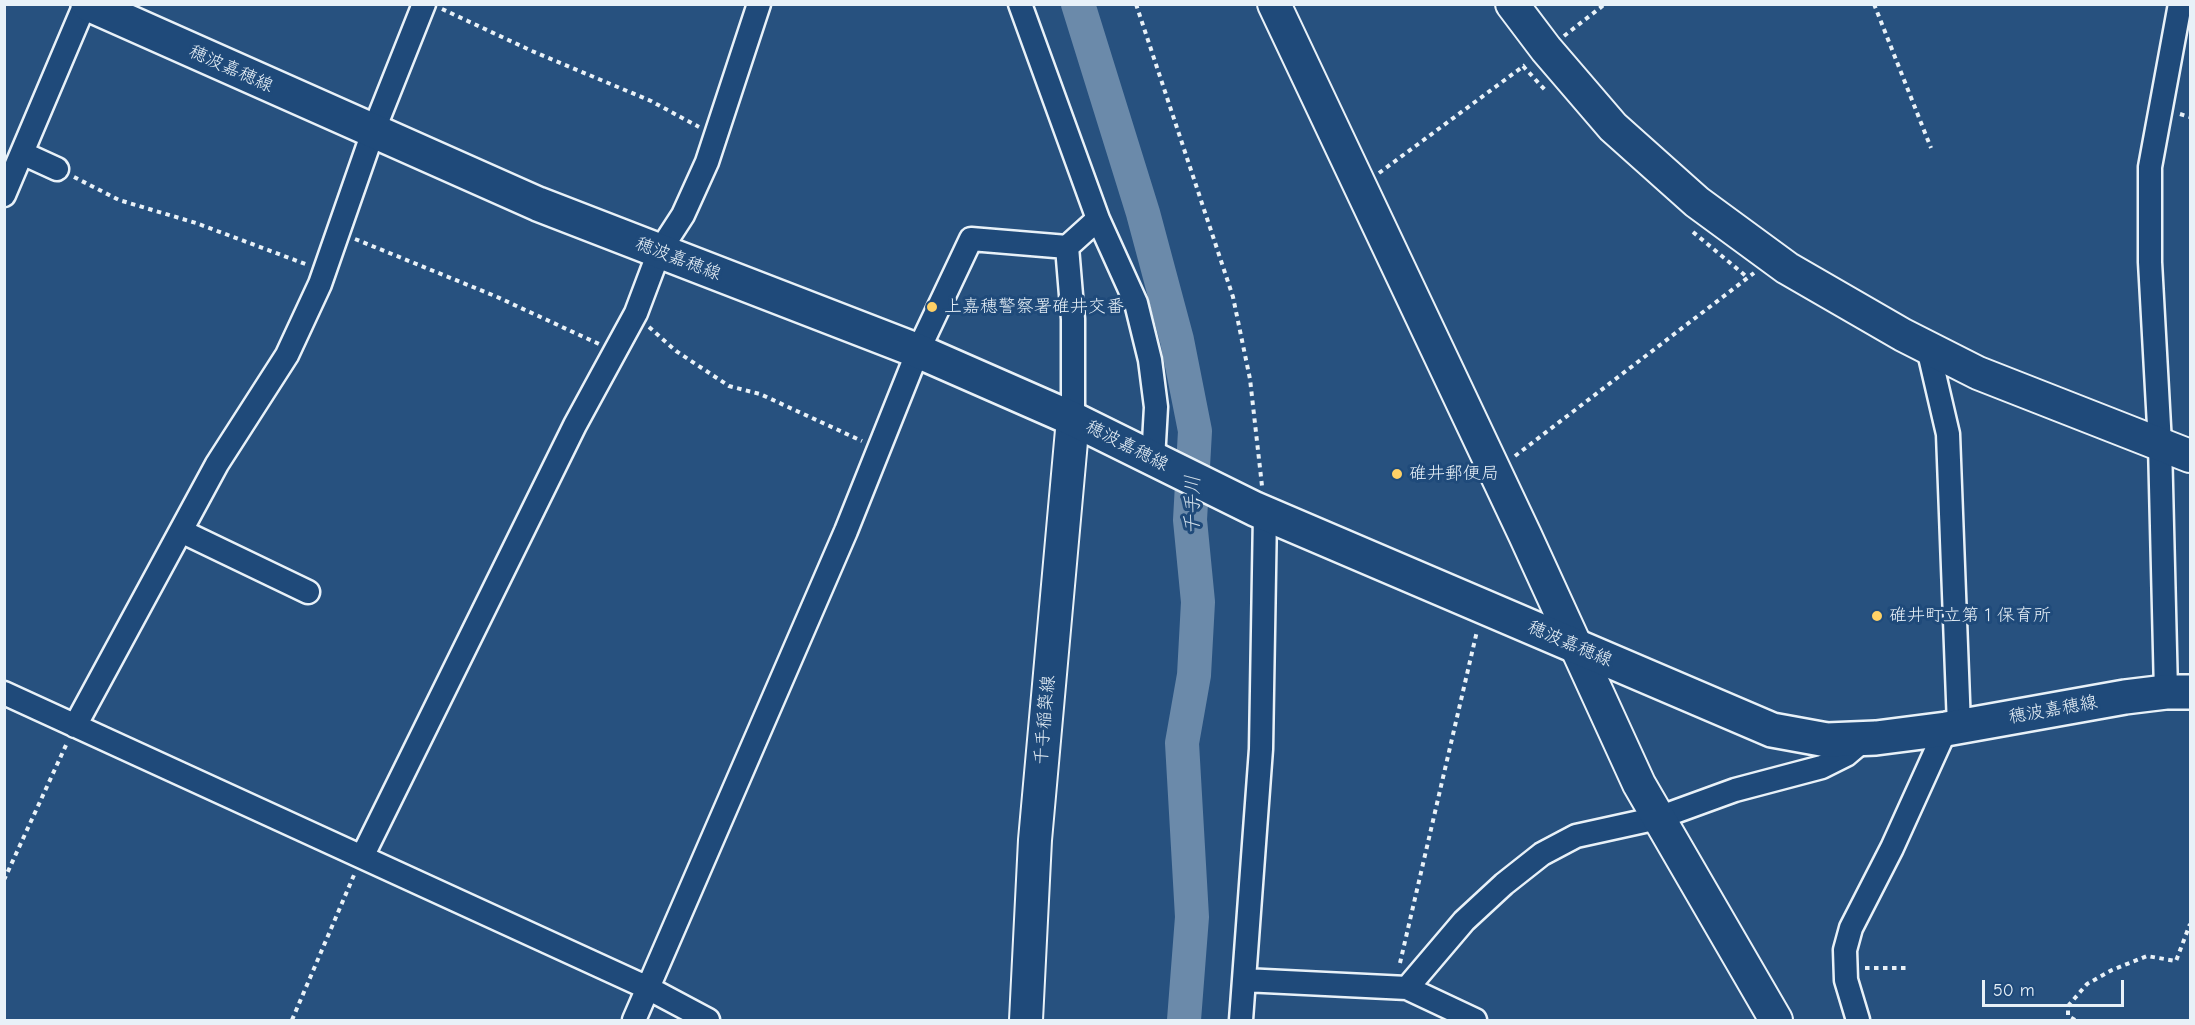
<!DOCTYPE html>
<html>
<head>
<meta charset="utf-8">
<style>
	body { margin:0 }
	#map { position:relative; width:2195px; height:1025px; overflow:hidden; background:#27517f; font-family:"Comic Neue",sans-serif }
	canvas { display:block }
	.frame { position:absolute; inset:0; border:6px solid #e8f1f8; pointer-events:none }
	.scale { position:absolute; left:1982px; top:980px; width:142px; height:27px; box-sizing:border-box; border:3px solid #e8f1f8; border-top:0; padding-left:8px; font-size:18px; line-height:21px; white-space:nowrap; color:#e8f1f8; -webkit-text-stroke:4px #1f4a7a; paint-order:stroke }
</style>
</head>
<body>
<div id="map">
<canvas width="2195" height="1025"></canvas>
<div class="frame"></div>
<div class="scale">50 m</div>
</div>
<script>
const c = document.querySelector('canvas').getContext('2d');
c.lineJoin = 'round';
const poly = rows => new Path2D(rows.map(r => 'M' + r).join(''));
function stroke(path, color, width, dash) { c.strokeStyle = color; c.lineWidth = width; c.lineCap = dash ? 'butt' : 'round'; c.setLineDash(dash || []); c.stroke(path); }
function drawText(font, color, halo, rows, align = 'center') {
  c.font = font + ' "Comic Neue","Klee One",sans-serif'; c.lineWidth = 6; c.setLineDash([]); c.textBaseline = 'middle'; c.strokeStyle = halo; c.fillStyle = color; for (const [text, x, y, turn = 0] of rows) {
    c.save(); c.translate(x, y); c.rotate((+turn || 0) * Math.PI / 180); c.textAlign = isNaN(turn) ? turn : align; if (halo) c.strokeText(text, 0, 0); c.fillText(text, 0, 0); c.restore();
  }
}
stroke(poly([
	[1078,4,1143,213,1177,340,1195,431,1190,520,1198,602,1194,675,1182,743,1192,917,1184,1020]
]), '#6b8aaa', 34);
const street = poly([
	[1020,4,1098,219,1067,247,1073,319,1073,419],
	[22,153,57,169],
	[4,195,85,4],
	[1098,219,1136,303,1150,360,1156,407,1153,460],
	[1928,348,1948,434,1959,726],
	[181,531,308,592],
	[2166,692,2160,444,2150,262,2150,167,2180,4],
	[4,693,648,988,708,1020],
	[75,726,217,464,287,355,320,284,373,132,424,4],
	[362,857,575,425,636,313,659,252,683,215,707,162,759,4],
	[1244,980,1407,988,1475,1020],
	[1407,988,1464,921,1504,884,1542,854,1576,836,1658,818,1735,790,1822,767,1846,755,1866,738],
	[634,1020,846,531,918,351,971,239,1067,247],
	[1241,1020,1261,749,1265,514],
	[1858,1020,1846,980,1845,950,1851,928,1892,848,1946,729]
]);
const secondary = poly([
	[1274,4,1525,535,1639,784,1776,1020],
	[1512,4,1546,49,1613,127,1697,202,1787,268,1903,335,1978,373,2190,456],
	[1026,1020,1035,840,1073,419]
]);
const primary = poly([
	[88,4,538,204,918,351,1073,419,1255,509,1772,730,1827,740,1876,738,1946,729,2125,697,2166,692,2190,692]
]);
stroke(street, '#e8f1f8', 27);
stroke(secondary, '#e8f1f8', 36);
stroke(primary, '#e8f1f8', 38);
stroke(poly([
	[1136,4,1233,297,1250,379,1262,486],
	[1874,4,1931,148],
	[442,9,532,51,651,101,699,127],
	[1564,36,1605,4],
	[1523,66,1545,90],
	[2180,114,2190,117],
	[1379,173,1525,65],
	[74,177,119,200,196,223,308,265],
	[1693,232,1747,277],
	[355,239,495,296,599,344],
	[649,327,676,351,729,386,760,394,862,441],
	[1515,456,1754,273],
	[4,880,67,743],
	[1400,963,1477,631],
	[1865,968,1908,968],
	[292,1020,354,875],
	[2075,1020,2068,1016,2068,1006,2087,984,2112,970,2147,956,2176,961,2190,924]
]), '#e8f1f8', 4, [4.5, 4.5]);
stroke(street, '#1f4a7a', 22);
stroke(secondary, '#1f4a7a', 32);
stroke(primary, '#1f4a7a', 33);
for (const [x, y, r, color] of [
	[932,307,6,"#ffd166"],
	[1397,474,6,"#ffd166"],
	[1877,616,6,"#ffd166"]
]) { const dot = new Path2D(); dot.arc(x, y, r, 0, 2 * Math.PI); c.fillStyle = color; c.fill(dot); stroke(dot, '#1f4a7a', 2); }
drawText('18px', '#e8f1f8', '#1f4a7a', [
	["穂波嘉穂線",231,69,24],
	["穂波嘉穂線",678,259,21],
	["穂波嘉穂線",1127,446,27],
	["穂波嘉穂線",1570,644,23],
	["穂波嘉穂線",2053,710,-10],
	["千手稲築線",1045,720,-85]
]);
drawText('18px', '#e8f1f8', '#1f4a7a', [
	["上嘉穂警察署碓井交番",944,307],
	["碓井郵便局",1409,474],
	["碓井町立第１保育所",1889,616]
], 'left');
drawText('italic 20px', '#d5e2ec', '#1f4a7a', [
	["千手川",1193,505,-89]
]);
</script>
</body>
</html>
